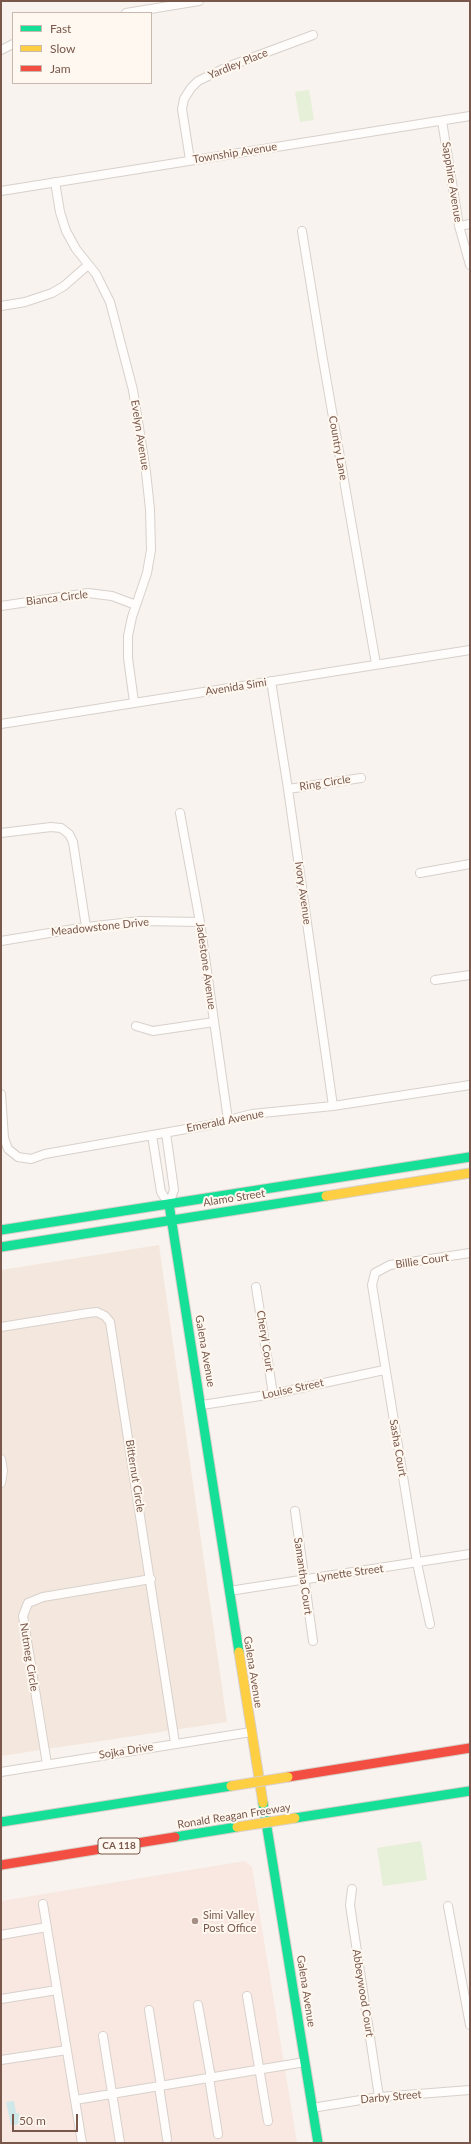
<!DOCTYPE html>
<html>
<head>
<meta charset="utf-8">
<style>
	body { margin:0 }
	#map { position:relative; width:471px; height:2144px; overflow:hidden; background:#f8f3ee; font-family:Lato,sans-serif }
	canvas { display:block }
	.frame { position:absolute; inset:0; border:2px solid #79584b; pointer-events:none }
	.legend { position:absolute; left:12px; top:12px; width:140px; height:72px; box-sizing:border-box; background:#fff8f0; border:1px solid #c9b8ae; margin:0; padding:5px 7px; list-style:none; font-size:12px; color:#79584b }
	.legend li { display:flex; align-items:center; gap:8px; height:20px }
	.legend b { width:20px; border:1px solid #c9b8ae }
	.scale { position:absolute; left:12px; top:2114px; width:66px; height:18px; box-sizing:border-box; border:2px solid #79584b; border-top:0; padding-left:5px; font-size:12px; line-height:14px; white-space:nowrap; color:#79584b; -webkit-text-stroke:3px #fff8f0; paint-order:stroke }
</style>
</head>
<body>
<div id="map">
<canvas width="471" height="2144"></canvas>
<div class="frame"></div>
<ul class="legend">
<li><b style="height:5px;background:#16e098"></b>Fast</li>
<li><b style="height:5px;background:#ffcf43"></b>Slow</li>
<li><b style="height:5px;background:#f24e42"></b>Jam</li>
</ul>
<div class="scale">50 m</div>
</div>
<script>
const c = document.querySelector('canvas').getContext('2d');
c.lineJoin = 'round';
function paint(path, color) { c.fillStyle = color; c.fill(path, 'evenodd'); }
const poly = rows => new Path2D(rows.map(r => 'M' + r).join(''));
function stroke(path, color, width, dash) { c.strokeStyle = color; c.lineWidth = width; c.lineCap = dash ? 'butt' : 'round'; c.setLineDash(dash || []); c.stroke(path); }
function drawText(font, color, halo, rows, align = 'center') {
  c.font = font + ' Lato,sans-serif'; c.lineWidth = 4; c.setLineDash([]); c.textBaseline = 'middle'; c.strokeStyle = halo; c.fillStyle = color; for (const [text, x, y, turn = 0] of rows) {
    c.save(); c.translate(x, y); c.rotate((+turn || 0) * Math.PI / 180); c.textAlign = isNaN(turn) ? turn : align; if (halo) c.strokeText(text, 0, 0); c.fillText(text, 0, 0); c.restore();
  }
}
paint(poly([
	[159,1245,227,1722,1,1756,1,1270]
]), '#f4e8de');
paint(poly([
	[245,1861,252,1867,297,2143,1,2143,1,1901]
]), '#f8e8e1');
paint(poly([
	[309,90,314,120,300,122,295,92],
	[421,1841,427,1880,383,1886,377,1848]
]), '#e6efd8');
paint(poly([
	[14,2101,16,2113,19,2113,21,2124,11,2125,6,2102]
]), '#cee8ea');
const street = poly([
	[126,13,199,1],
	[1,50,13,44],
	[442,121,459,226,470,265],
	[190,160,182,109,184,99,191,88,198,81,227,67,313,35],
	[55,182,60,212,66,231,76,249,96,274,110,302,133,390,146,472,150,509,151,550,147,573,132,617,128,636,128,658,134,702],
	[1,191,470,116],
	[459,226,470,224],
	[302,231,322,354,376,664],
	[1,306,25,302,52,293,64,286,88,265],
	[1,606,88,593,112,596,136,605],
	[271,681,288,789,333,1106],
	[1,724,470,650],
	[288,789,361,778],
	[180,813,200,922,228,1120],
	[1,833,51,827,61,828,69,834,73,842,86,927],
	[420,873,470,864],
	[1,941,86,927,141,921,200,922],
	[435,980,470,975],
	[136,1026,153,1031,214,1022],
	[1,1094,4,1138,8,1149,18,1157,31,1159,45,1154,209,1125,252,1114,333,1106,470,1085],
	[166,1133,174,1190,169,1204],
	[152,1135,161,1192,169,1204],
	[256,1287,273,1394],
	[1,1327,88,1313,97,1312,105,1316,110,1322,175,1743],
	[202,1405,273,1394,384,1370],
	[1,1459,3,1471,1,1483],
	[295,1511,313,1641],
	[229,1591,470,1554],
	[430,1624,417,1563,372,1285,375,1273,390,1265,470,1253],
	[47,1764,23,1616,28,1603,43,1597,151,1579],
	[1,1772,251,1732],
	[352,1889,350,1905,379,2097],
	[43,1904,82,2143],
	[448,1906,470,2025],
	[1,1935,47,1927],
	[247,1996,268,2121],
	[1,1999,57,1990],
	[198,2005,211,2078],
	[149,2010,161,2086],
	[103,2036,120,2143],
	[1,2060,67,2050],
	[209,2078,218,2134],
	[159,2086,167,2139],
	[75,2100,305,2062],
	[312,2108,379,2097,470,2090]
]);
const fast = poly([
	[169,1204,239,1652],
	[1,1230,470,1157],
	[1,1247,326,1196],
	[263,1803,318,2143],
	[295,1818,470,1791],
	[1,1822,231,1786],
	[175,1837,237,1827]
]);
const slow = poly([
	[326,1196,470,1173],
	[239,1652,263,1803]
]);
const jam = poly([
	[288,1777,470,1748],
	[1,1865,175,1837]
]);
stroke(street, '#d8d0cb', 10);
stroke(fast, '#d8cfc9', 11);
stroke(slow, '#d8cfc9', 11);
stroke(jam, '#d8cfc9', 11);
stroke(street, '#fefdfc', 8);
stroke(fast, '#16e098', 9);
stroke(slow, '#ffcf43', 9);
stroke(jam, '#f24e42', 9);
const slowBridge = poly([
	[231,1786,288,1777],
	[237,1827,295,1818]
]);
stroke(slowBridge, '#dad0ca', 11, []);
stroke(slowBridge, '#ffcf43', 9);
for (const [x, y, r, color] of [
	[195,1921,4,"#a58e84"]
]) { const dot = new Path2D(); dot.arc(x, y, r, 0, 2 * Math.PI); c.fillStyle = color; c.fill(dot); stroke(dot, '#fff8f0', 1.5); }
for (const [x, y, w] of [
	[119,1846,42]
]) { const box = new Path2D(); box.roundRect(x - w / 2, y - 8, w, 16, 3); c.fillStyle = '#fff8f0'; c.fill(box); stroke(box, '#79584b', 1); }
drawText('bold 10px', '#79584b', null, [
	["CA 118",119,1846]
]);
drawText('11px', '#79584b', '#fff8f0', [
	["Yardley Place",238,64,-22],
	["Township Avenue",235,153,-9],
	["Sapphire Avenue",452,182,81],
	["Evelyn Avenue",140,435,81],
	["Country Lane",338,448,80],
	["Bianca Circle",57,598,-7],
	["Avenida Simi",236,687,-9],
	["Ring Circle",325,783,-9],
	["Ivory Avenue",303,893,82],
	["Meadowstone Drive",100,927,-6],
	["Jadestone Avenue",206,966,82],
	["Emerald Avenue",225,1121,-11],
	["Alamo Street",234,1198,-9],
	["Billie Court",422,1261,-8],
	["Cheryl Court",265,1341,81],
	["Galena Avenue",205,1351,80],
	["Louise Street",293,1389,-12],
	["Sasha Court",398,1448,80],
	["Bitternut Circle",135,1476,81],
	["Lynette Street",350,1573,-8],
	["Samantha Court",303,1576,82],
	["Nutmeg Circle",29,1657,81],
	["Galena Avenue",253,1672,81],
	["Sojka Drive",126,1751,-9],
	["Ronald Reagan Freeway",234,1816,-9],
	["Galena Avenue",306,1991,81],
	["Abbeywood Court",363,1993,81],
	["Darby Street",391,2097,-5]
]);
drawText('11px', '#79584b', '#fff8f0', [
	["Simi Valley",203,1915],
	["Post Office",203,1928]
], 'left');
</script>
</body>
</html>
